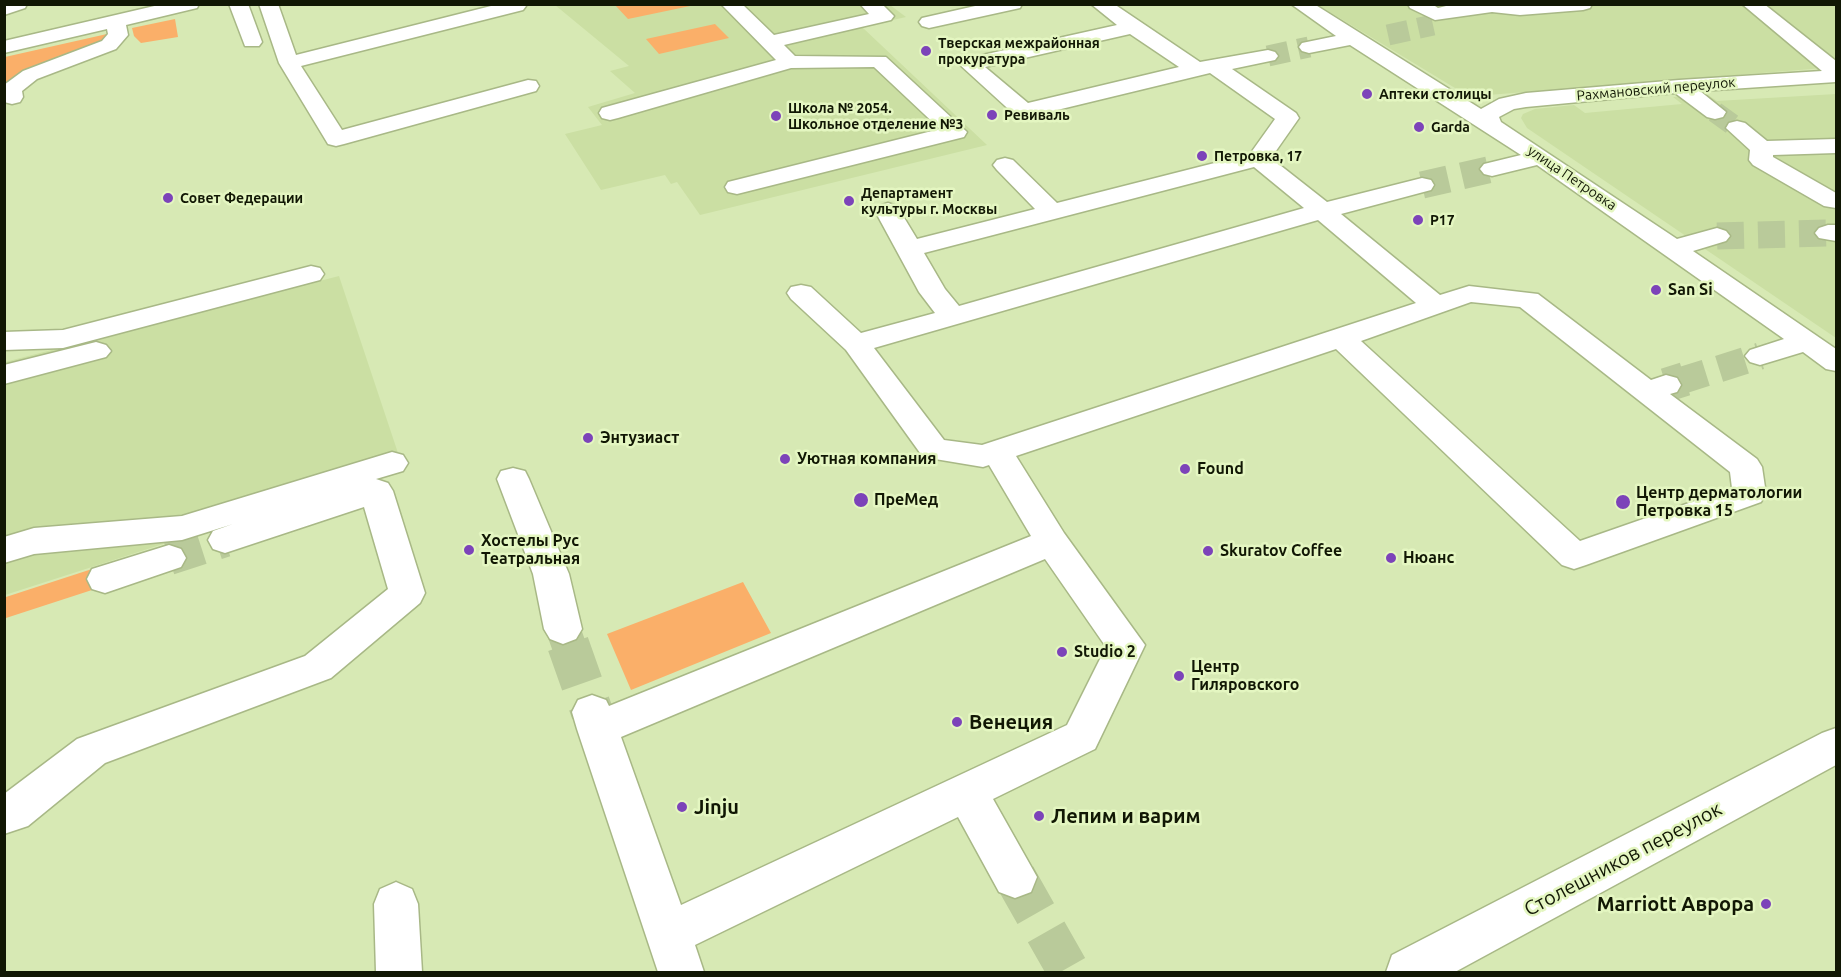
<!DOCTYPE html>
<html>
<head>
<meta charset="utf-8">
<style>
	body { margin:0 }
	#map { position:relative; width:1841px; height:977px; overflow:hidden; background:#d7e9b4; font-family:Ubuntu,sans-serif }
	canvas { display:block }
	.frame { position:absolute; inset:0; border:6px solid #111704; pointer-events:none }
</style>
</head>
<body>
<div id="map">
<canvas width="1841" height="977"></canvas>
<div class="frame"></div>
</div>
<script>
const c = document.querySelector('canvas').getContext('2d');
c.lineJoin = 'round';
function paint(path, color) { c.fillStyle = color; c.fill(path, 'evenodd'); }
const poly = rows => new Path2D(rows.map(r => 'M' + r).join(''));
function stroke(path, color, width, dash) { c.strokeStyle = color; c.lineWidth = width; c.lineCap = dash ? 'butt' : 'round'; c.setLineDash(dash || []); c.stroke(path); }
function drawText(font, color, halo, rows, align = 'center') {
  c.font = font + ' Ubuntu,sans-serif'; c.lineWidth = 5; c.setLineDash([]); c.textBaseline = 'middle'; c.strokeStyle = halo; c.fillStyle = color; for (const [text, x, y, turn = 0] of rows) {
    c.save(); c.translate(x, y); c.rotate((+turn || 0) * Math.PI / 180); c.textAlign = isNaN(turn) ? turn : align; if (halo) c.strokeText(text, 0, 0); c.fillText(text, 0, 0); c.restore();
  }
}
paint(poly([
	[555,5,890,5,906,17,862,27,987,145,700,215,677,182,671,184,665,175,601,190,565,134,602,125,588,107,635,93,610,71,629,66],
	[1318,5,1836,5,1836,67,1476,96,1455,88],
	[1836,94,1836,338,1527,128,1521,118,1523,114,1535,109,1574,105,1585,113,1682,104,1673,97,1708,95,1717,101],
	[339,276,404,471,222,525,5,595,5,362]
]), '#cbdfa3');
paint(poly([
	[615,5,695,5,628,19],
	[175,19,178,37,141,43,134,36,132,28],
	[715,24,729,38,659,54,646,39],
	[107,34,106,41,27,71,5,83,5,57],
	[92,569,92,590,6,618,6,597],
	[743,582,771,633,631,690,607,634]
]), '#faaf69');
stroke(poly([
	[1388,35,1433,25],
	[1268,56,1309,47],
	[1715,112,1737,128]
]), '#b9ca9a', 21, [21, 10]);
stroke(poly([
	[1422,185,1492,169],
	[1717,236,1828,233],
	[1680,381,1760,356]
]), '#b9ca9a', 27, [27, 14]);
stroke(poly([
	[1666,385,1685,379],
	[169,558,225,540],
	[563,629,569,646]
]), '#b9ca9a', 34, [34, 16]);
stroke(poly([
	[568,644,592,712],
	[1015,877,1069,972]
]), '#b9ca9a', 42, [42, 21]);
const minor = poly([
	[4,4,27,4,25,8,4,15,4,4],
	[163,4,199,4,197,8,126,25,128,35,116,49,37,79,22,91,23,97,20,102,12,104,4,102,4,85,23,71,102,41,108,34,107,29,4,53,4,41,163,4],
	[229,4,248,4,262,42,259,46,245,46,229,4],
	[259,4,278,4,296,55,499,4,526,6,523,10,301,66,342,130,528,80,536,81,539,86,536,91,344,144,336,146,328,144,279,63,259,4],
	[721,4,742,4,774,35,869,14,860,4,882,4,894,16,891,20,784,45,795,56,886,57,967,132,964,137,737,194,728,192,725,187,728,182,940,129,874,67,791,68,618,118,610,120,602,118,599,113,602,108,776,60,721,4],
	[984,4,1022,4,1020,8,929,28,922,26,919,22,922,18,984,4],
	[1091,4,1114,4,1200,62,1268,50,1275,52,1278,56,1275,60,1232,69,1296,113,1299,118,1271,158,1327,202,1422,178,1431,180,1434,185,1431,190,1341,214,1440,295,1469,286,1538,294,1651,380,1666,375,1677,378,1681,385,1677,392,1670,394,1757,459,1762,467,1766,494,1761,502,1586,565,1574,569,1562,565,1336,349,1016,456,1064,533,1145,645,1095,749,993,799,1037,877,1031,892,1015,898,999,892,958,817,695,945,704,972,658,972,577,729,572,712,578,700,592,695,606,700,609,706,1031,536,989,465,983,467,923,457,846,350,791,299,787,293,791,287,801,285,811,287,861,333,935,313,919,292,875,211,879,206,888,203,897,206,917,239,1035,209,997,170,993,165,997,160,1005,158,1013,160,1057,203,1250,154,1275,119,1210,73,1024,118,1016,116,959,64,962,60,969,58,1117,25,1091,4],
	[1130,34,1179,67,1028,103,985,67,1130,34],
	[1254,167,1304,208,959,306,945,289,924,253,1254,167],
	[1318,220,1416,303,982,445,944,440,874,348,1318,220],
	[1471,302,1520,307,1730,472,1732,488,1580,541,1361,341,1471,302],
	[1045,559,1106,647,1067,725,681,905,621,737,1045,559],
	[1291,4,1314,4,1481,109,1499,99,1526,93,1679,80,1822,71,1742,4,1764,4,1836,61,1836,82,1700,91,1726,112,1723,117,1715,119,1707,117,1675,93,1526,107,1514,109,1499,117,1501,122,1677,239,1717,228,1726,231,1730,236,1726,241,1693,251,1836,349,1836,371,1826,369,1803,352,1760,365,1750,362,1745,356,1750,350,1784,339,1537,165,1492,176,1484,174,1480,169,1484,164,1521,155,1350,45,1309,53,1302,51,1299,47,1302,43,1336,36,1291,4],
	[1408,4,1432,4,1438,8,1454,4,1592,4,1590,8,1583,10,1520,15,1492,12,1435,20,1410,8,1408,4],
	[1737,121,1745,123,1767,141,1836,139,1836,153,1773,155,1773,157,1836,193,1836,208,1824,206,1753,165,1749,160,1750,150,1726,128,1729,123,1737,121],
	[1828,225,1836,225,1836,241,1819,238,1815,233,1819,228,1828,225],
	[311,266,320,268,324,274,320,280,63,348,4,350,4,332,63,330,311,266],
	[96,342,106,345,111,351,106,357,4,384,4,365,96,342],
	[392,452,403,455,408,463,403,471,376,479,388,483,393,491,425,593,420,603,331,678,105,763,28,826,4,834,4,794,77,739,305,656,388,589,364,507,225,553,213,549,208,540,213,531,233,524,182,540,34,554,4,563,4,537,34,528,182,516,392,452],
	[513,468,525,471,529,479,569,574,582,629,576,639,563,644,550,639,544,629,533,574,497,479,501,471,513,468],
	[169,545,181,549,186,558,181,567,105,593,92,589,87,579,92,569,169,545],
	[1836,728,1836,765,1455,972,1386,972,1392,955,1822,733,1836,728],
	[396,882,412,889,418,904,422,972,376,972,374,904,380,889,396,882]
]);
stroke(minor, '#a8b886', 3);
paint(minor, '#fff');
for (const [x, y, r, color] of [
	[926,51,6,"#7c43b9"],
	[1367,94,6,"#7c43b9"],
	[992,115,6,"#7c43b9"],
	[776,116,6,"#7c43b9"],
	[1419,127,6,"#7c43b9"],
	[1202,156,6,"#7c43b9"],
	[168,198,6,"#7c43b9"],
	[849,201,6,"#7c43b9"],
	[1418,220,6,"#7c43b9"],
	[1656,290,6,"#7c43b9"],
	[588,438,6,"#7c43b9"],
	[785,459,6,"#7c43b9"],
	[1185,469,6,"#7c43b9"],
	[861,500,8,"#7c43b9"],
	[1623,502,8,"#7c43b9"],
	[469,550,6,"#7c43b9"],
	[1208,551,6,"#7c43b9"],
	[1391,558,6,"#7c43b9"],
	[1062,652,6,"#7c43b9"],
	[1179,676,6,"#7c43b9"],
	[957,722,6,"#7c43b9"],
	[682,807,6,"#7c43b9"],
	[1039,816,6,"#7c43b9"],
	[1766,904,6,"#7c43b9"]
]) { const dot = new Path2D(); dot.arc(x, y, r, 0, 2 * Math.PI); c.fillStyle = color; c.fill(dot); stroke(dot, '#e4f6c1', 2); }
drawText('bold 14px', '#111704', '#e4f6c1', [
	["Тверская межрайонная",938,43],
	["прокуратура",938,59],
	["Аптеки столицы",1379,94],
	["Школа № 2054.",788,108],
	["Школьное отделение №3",788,124],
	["Ревиваль",1004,115],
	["Garda",1431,127],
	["Петровка, 17",1214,156],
	["Департамент",861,193],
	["культуры г. Москвы",861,209],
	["Совет Федерации",180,198],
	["P17",1430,220]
], 'left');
drawText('14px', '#111704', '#e4f6c1', [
	["Рахмановский переулок",1656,89,-5],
	["улица Петровка",1572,178,34]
]);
drawText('bold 16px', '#111704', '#e4f6c1', [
	["San Si",1668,290],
	["Энтузиаст",600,438],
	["Уютная компания",797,459],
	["Found",1197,469],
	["Центр дерматологии",1636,493],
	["Петровка 15",1636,511],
	["ПреМед",874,500],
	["Хостелы Рус",481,541],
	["Театральная",481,559],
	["Skuratov Coffee",1220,551],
	["Нюанс",1403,558],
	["Studio 2",1074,652],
	["Центр",1191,667],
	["Гиляровского",1191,685]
], 'left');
drawText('bold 20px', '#111704', '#e4f6c1', [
	["Венеция",969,722],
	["Jinju",694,807],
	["Лепим и варим",1051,816],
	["Marriott Аврора",1754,904,"right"]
], 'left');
drawText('20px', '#111704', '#e4f6c1', [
	["Столешников переулок",1623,859,-28]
]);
</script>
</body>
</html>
